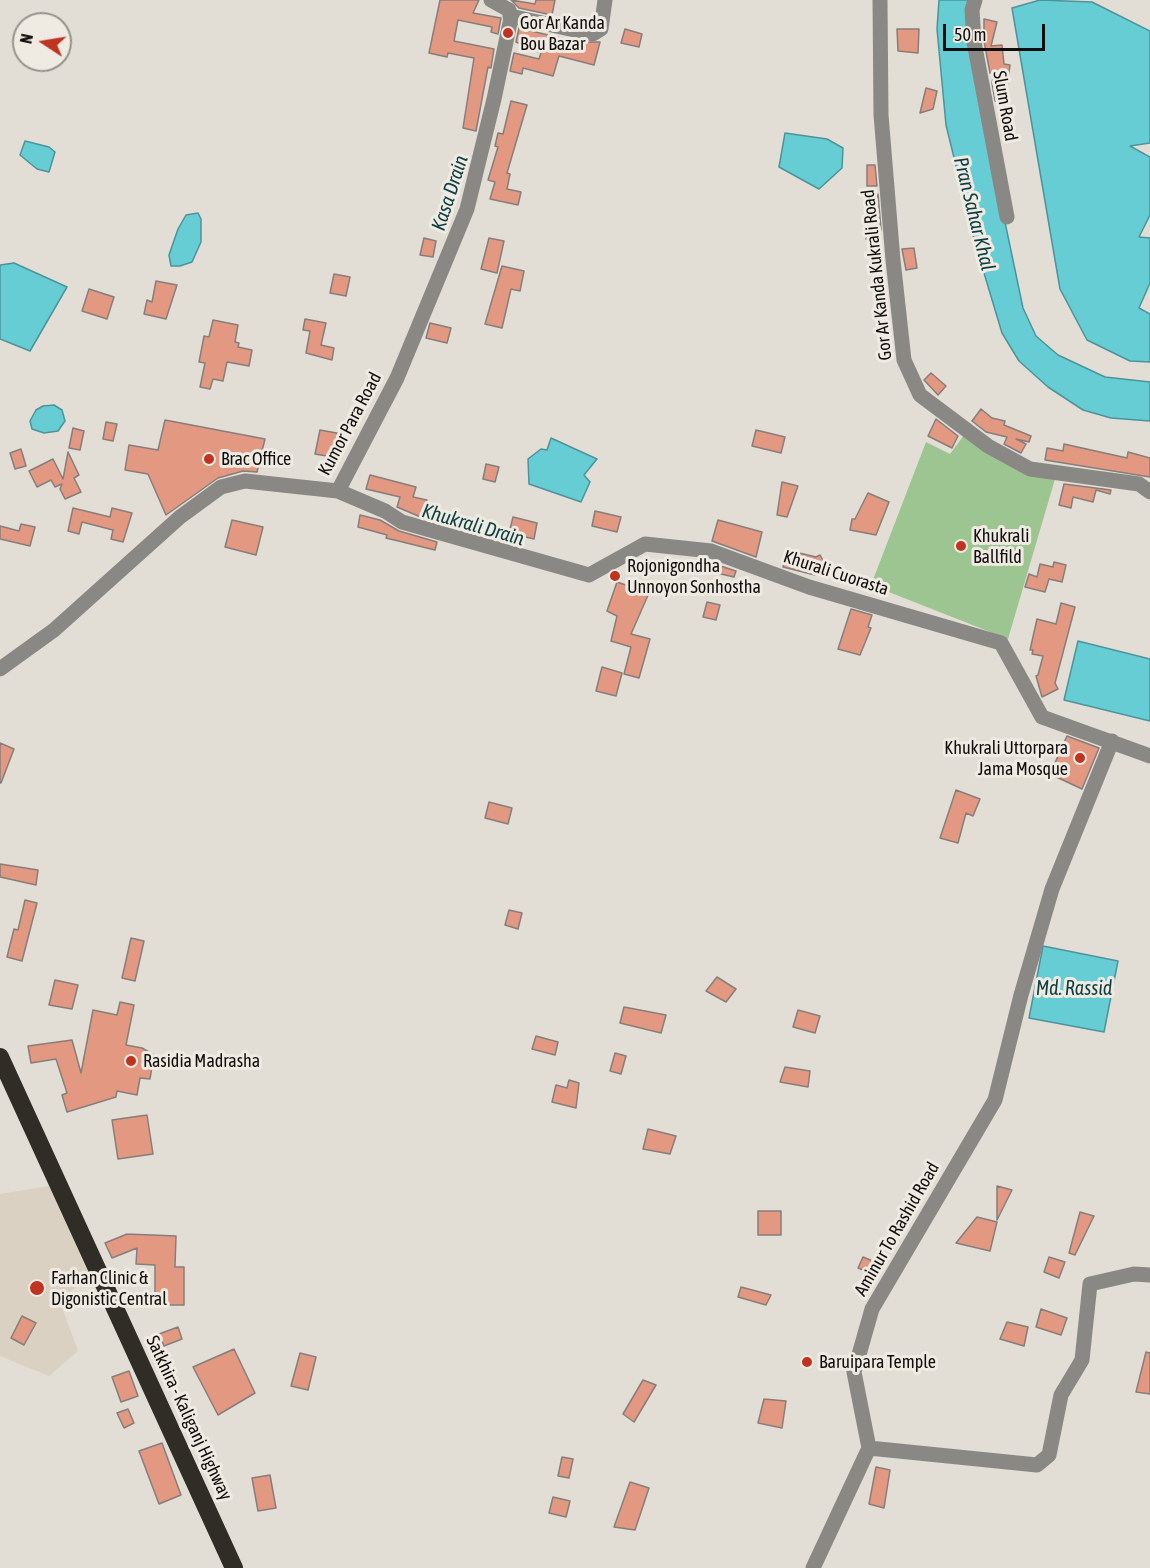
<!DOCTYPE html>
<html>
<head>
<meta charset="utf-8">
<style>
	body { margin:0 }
	#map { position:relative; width:1150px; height:1568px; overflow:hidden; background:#e2ded5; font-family:"Asap Condensed",sans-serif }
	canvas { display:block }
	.north { position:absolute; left:12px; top:12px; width:60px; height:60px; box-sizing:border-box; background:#efebe3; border:2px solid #96938d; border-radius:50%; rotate:282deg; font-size:16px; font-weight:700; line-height:24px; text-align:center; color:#110f0d }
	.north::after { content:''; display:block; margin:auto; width:21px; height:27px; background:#bf3321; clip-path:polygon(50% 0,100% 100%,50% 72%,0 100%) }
	.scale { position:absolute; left:943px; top:24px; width:102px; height:27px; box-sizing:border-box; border:3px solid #110f0d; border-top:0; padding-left:8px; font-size:18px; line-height:21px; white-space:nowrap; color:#110f0d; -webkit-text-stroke:4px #efebe3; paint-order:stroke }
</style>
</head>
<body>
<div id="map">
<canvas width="1150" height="1568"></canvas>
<div class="north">N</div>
<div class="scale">50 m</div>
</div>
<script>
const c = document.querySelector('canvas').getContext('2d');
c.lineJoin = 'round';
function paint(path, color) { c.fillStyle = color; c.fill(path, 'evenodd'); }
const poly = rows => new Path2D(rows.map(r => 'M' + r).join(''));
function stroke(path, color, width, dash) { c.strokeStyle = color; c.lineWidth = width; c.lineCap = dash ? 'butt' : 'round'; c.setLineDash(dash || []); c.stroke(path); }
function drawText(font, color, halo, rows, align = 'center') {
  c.font = font + ' "Asap Condensed",sans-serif'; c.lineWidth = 6; c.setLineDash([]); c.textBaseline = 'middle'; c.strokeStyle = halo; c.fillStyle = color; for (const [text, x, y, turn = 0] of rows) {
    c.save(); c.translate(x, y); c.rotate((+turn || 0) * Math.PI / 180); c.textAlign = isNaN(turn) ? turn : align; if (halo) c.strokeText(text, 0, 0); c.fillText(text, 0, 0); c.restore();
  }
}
paint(poly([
	[49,1186,89,1274,60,1302,78,1351,49,1376,0,1356,0,1194]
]), '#dad1c2');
paint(poly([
	[964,435,1055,479,1008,639,871,585,926,442,950,454]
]), '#9dc592');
const water = poly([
	[939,0,973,0,984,122,1023,308,1036,336,1058,355,1105,377,1150,382,1150,421,1111,418,1083,410,1048,387,1019,361,1002,333,975,243,946,125,937,29,939,0],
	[1040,0,1092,2,1150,31,1150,143,1130,146,1150,157,1150,215,1139,237,1150,238,1150,283,1139,308,1150,314,1150,362,1130,361,1087,340,1060,289,1012,8,1040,0],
	[785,133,827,139,843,148,842,168,819,189,779,167,785,133],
	[25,141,49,147,55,152,49,172,37,169,20,155,25,141],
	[198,213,201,219,201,242,192,262,180,266,171,266,169,255,178,229,186,215,198,213],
	[14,263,67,287,30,351,0,339,0,265,14,263],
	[54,405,62,410,65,421,58,431,44,433,32,429,30,421,36,410,43,406,54,405],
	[551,438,597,459,584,475,590,482,581,502,529,484,528,459,541,449,547,450,551,438],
	[1078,641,1150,659,1150,721,1064,700,1078,641],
	[1043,946,1118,961,1104,1032,1029,1018,1043,946]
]);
paint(water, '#66cdd5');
stroke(water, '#4c9499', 1.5);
const building = poly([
	[440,0,479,0,473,13,501,18,498,34,491,32,492,27,458,20,454,41,494,49,491,68,488,67,476,131,463,128,474,58,448,53,447,57,429,53,440,0],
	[511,0,535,4,536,0,555,0,552,15,519,8,511,0],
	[984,19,997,22,991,46,1002,45,1004,64,1010,65,1005,102,995,101,992,83,994,74,990,73,984,41,984,19],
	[519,28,577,42,600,42,594,65,559,56,553,76,523,68,522,74,510,71,514,53,539,59,541,53,516,42,519,28],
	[625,29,642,34,639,47,621,43,625,29],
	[897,29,919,29,918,53,898,51,897,29],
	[926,88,937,91,933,109,920,113,926,88],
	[511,101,527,105,507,173,510,174,507,189,521,192,518,205,490,199,495,182,488,180,498,147,495,146,498,133,503,134,511,101],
	[867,165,875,165,877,186,867,186,867,165],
	[878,194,881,229,878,241,866,239,878,194],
	[424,238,436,241,433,257,420,255,424,238],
	[489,238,504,241,497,273,481,269,489,238],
	[914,248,917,268,906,270,902,249,914,248],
	[502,266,524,271,520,291,511,289,502,328,485,324,502,266],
	[334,274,350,277,346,296,330,293,334,274],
	[156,281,177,285,166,319,144,314,147,300,152,302,156,281],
	[89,289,114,297,107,319,82,311,89,289],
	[305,319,326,323,321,345,334,348,332,360,306,353,310,331,303,330,305,319],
	[213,320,238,325,235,342,239,343,238,347,252,350,249,366,227,362,223,381,213,379,210,389,200,387,205,363,199,362,204,336,209,337,213,320],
	[430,323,451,328,447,343,426,338,430,323],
	[931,373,946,386,938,395,924,380,931,373],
	[981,409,992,418,1005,421,1004,425,1031,436,1029,442,1016,439,1026,444,1021,453,1004,444,1007,437,986,432,972,421,981,409],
	[936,419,958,436,952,448,928,436,936,419],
	[165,420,265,439,257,472,243,471,218,478,166,515,148,474,125,470,129,445,158,450,165,420],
	[106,422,117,424,113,441,103,439,106,422],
	[73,428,84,431,80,450,69,448,73,428],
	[320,430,342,434,338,458,315,454,320,430],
	[756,430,785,437,781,453,752,446,756,430],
	[1064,444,1127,458,1128,452,1150,458,1150,477,1045,460,1047,448,1063,451,1064,444],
	[21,449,26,466,15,469,10,453,21,449],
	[68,452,79,475,74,478,81,492,65,499,60,489,62,484,55,487,51,480,37,487,29,471,53,459,63,479,68,452],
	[486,464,499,467,495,482,483,479,486,464],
	[370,475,416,487,413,497,427,500,423,518,397,507,400,497,366,489,370,475],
	[782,482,798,486,787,517,777,515,782,482],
	[1064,484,1111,490,1110,494,1096,490,1093,502,1073,497,1071,508,1059,505,1064,484],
	[868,493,889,502,876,535,850,530,852,519,855,519,868,493],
	[73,508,110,517,112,508,132,513,123,542,111,539,113,530,82,522,79,534,68,531,73,508],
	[595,511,621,517,617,532,592,526,595,511],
	[360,515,380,520,399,531,437,542,435,550,386,538,387,535,358,527,360,515],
	[513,517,537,523,534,539,509,533,513,517],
	[232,520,263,527,256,555,225,547,232,520],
	[718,520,762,532,756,557,712,541,718,520],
	[21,524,35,527,30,546,0,539,0,526,19,531,21,524],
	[787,550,816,557,820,555,825,564,817,568,815,575,783,567,787,550],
	[702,560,736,571,734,577,699,569,702,560],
	[1054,562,1066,565,1062,582,1049,579,1045,592,1025,587,1029,574,1037,577,1040,564,1053,567,1054,562],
	[617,582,649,593,631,634,650,639,639,678,624,674,631,647,611,641,617,616,607,611,617,582],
	[707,602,720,605,716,620,703,617,707,602],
	[1061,603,1075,607,1055,683,1058,689,1042,697,1036,676,1038,675,1043,656,1032,654,1033,650,1030,650,1037,619,1056,624,1061,603],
	[851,609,872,615,868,627,871,628,860,655,838,649,851,609],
	[602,667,622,673,616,696,596,691,602,667],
	[1067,736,1099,748,1082,789,1050,774,1067,736],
	[0,743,14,749,1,783,0,783,0,743],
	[956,790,980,799,973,816,966,813,958,843,940,838,956,790],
	[489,802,512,808,508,824,485,818,489,802],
	[0,864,38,870,36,885,0,877,0,864],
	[25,900,37,903,22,961,7,957,14,929,18,930,25,900],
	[509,910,522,913,518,929,505,925,509,910],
	[131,938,144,941,135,981,122,978,131,938],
	[717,977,736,989,726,1002,706,991,717,977],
	[55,980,78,985,72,1009,49,1005,55,980],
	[120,1002,134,1005,126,1045,142,1048,154,1055,150,1079,140,1078,137,1095,117,1091,116,1097,67,1112,62,1095,67,1093,56,1059,31,1063,28,1046,72,1040,81,1073,93,1010,117,1015,120,1002],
	[624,1007,666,1015,661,1033,620,1023,624,1007],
	[798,1010,820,1016,815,1033,793,1027,798,1010],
	[536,1036,558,1042,555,1055,532,1049,536,1036],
	[615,1053,626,1056,621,1074,610,1071,615,1053],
	[785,1067,810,1071,808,1087,780,1082,785,1067],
	[569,1080,579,1083,576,1108,552,1102,556,1085,567,1088,569,1080],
	[147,1115,153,1154,118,1159,112,1120,147,1115],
	[648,1129,676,1136,670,1154,643,1149,648,1129],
	[997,1186,1012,1190,997,1220,997,1186],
	[758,1211,781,1211,781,1235,758,1235,758,1211],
	[1080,1212,1094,1216,1075,1255,1069,1253,1080,1212],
	[977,1217,997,1222,990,1251,956,1243,977,1217],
	[127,1234,176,1236,175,1267,184,1267,184,1305,155,1305,155,1265,136,1264,137,1248,112,1258,105,1243,127,1234],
	[863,1257,880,1264,876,1275,858,1268,863,1257],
	[1049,1257,1065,1262,1059,1278,1044,1272,1049,1257],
	[741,1287,771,1295,766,1305,738,1297,741,1287],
	[1041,1309,1067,1318,1061,1335,1036,1327,1041,1309],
	[22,1316,36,1323,24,1345,11,1338,22,1316],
	[1007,1322,1028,1327,1024,1346,1000,1339,1007,1322],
	[178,1327,182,1339,164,1346,159,1334,178,1327],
	[234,1349,255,1393,218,1415,193,1367,234,1349],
	[1146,1352,1150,1353,1150,1394,1136,1392,1146,1352],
	[300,1353,316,1357,308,1390,291,1386,300,1353],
	[129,1371,138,1396,121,1402,112,1377,129,1371],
	[643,1380,656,1385,634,1422,623,1414,643,1380],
	[764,1399,786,1401,782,1428,758,1423,764,1399],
	[128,1409,134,1423,124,1428,117,1413,128,1409],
	[162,1443,181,1495,159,1504,139,1451,162,1443],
	[562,1457,573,1459,569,1478,558,1476,562,1457],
	[876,1467,890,1470,884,1508,869,1504,876,1467],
	[270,1475,276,1508,258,1511,252,1478,270,1475],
	[630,1482,649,1488,635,1530,614,1527,630,1482],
	[553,1497,570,1501,566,1517,549,1513,553,1497]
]);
paint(building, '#e39882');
stroke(building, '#877e7b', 1.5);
stroke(poly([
	[880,0,881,115,893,260,904,360,920,395,988,446,1030,469,1139,484,1150,492],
	[975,0,972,10,974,42,1007,217],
	[510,16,593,34,601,29,605,0],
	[338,491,385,511,402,522,589,575,645,544,711,551,809,587,1001,643,1042,717,1150,756],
	[0,669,54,630,180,517,221,487,245,481,338,491,397,378,467,209,494,99,511,18,509,10,491,0],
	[1112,741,1052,889,1021,995,995,1100,872,1309,854,1372,869,1448,1037,1465,1049,1455,1061,1395,1082,1360,1090,1284,1134,1274,1150,1275],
	[813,1568,869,1448]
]), '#8a8885', 15);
stroke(poly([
	[0,1057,234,1568]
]), '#302c26', 18);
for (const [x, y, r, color] of [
	[508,33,6,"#bf3321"],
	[209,459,6,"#bf3321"],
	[961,546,6,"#bf3321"],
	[615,576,6,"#bf3321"],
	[1080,758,6,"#bf3321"],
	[131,1061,6,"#bf3321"],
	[37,1288,8,"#bf3321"],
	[807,1362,6,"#bf3321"]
]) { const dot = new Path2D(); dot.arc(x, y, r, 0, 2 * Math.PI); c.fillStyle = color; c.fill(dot); stroke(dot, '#efebe3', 2); }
drawText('18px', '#110f0d', '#efebe3', [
	["Gor Ar Kanda",520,23],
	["Bou Bazar",520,44],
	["Brac Office",221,459],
	["Khukrali",973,536],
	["Ballfild",973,557],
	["Rojonigondha",627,566],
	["Unnoyon Sonhostha",627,587],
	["Khukrali Uttorpara",1068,748,"right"],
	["Jama Mosque",1068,769,"right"],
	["Rasidia Madrasha",143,1061],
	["Farhan Clinic &",51,1278],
	["Digonistic Central",51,1299],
	["Baruipara Temple",819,1362]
], 'left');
drawText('18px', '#110f0d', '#efebe3', [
	["Slum Road",1005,106,80],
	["Gor Ar Kanda Kukrali Road",877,275,-96],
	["Kumor Para Road",350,424,-62],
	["Khurali Cuorasta",836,573,18],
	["Aminur To Rashid Road",897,1229,-60],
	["Satkhira - Kaliganj Highway",189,1418,65]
]);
drawText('italic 20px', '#0e3f43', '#efebe3', [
	["Kasa Drain",450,193,-72],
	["Pran Sahar Khal",974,214,76],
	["Khukrali Drain",473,525,16],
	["Md. Rassid",1074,989]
]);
</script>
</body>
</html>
